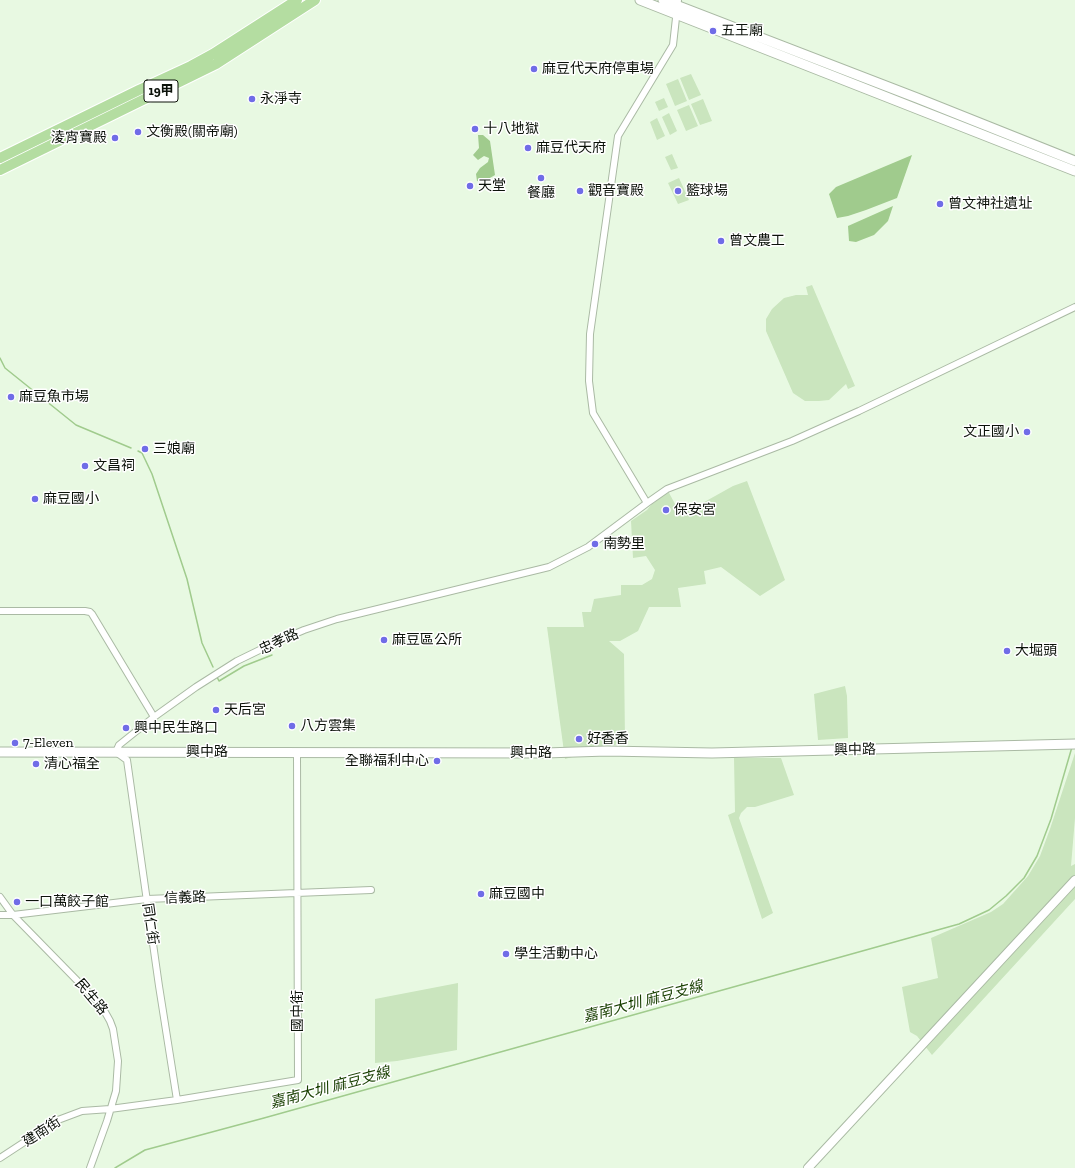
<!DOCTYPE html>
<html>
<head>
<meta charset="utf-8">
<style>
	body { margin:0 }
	canvas { display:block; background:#e8f9e2 }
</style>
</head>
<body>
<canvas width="1075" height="1168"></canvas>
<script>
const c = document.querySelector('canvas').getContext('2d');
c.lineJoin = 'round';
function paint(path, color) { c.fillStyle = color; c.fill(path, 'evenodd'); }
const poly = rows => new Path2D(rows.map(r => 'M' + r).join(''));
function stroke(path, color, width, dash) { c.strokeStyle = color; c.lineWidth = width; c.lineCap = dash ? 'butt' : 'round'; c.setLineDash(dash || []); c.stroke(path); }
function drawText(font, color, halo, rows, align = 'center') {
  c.font = font + ' "Zilla Slab","Noto Sans TC",serif'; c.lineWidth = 3; c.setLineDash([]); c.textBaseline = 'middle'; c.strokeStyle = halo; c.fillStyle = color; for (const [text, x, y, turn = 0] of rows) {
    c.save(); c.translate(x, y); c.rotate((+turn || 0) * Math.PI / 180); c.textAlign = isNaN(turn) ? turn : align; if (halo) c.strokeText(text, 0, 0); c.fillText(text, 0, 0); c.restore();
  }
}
paint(poly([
	[691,74,701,95,689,100,680,78],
	[678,79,687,101,675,106,666,84],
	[664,98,668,107,659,111,655,102],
	[703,99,712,121,700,125,691,104],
	[689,105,698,126,686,131,677,110],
	[669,113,677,131,670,135,662,117],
	[657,118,665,136,657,140,650,122],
	[672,154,678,168,671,170,665,157],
	[679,178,689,200,678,204,668,183],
	[812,285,855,386,848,389,846,384,829,400,819,401,805,401,793,393,766,331,766,319,772,309,784,298,796,295,808,295,806,287],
	[747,481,785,580,760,596,721,567,704,571,706,584,678,588,681,607,649,607,638,631,620,641,609,641,624,654,625,742,565,759,547,627,584,627,582,612,591,612,594,599,621,595,621,585,642,585,652,579,655,570,646,556,633,558,631,521,647,510,651,505,668,491,681,515,733,486],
	[845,686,847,696,848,738,818,740,814,694],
	[1075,753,1075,818,1071,866,1075,864,1075,899,932,1055,917,1036,910,1032,902,987,938,978,931,938,991,912,1003,904,1028,876,1040,856,1050,829],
	[734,758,781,758,794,795,755,807,747,807,741,813,739,818,773,913,762,919,728,815,735,812],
	[458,983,457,1050,397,1061,375,1063,375,999]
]), '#cae5be');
paint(poly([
	[478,135,483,135,490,141,495,175,483,182,477,181,476,174,480,168,488,162,489,158,484,156,478,160,473,155,479,148],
	[912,155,897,198,866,210,848,216,837,218,829,194,836,187],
	[893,206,888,221,874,235,856,242,849,241,848,226]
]), '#a0cb8d');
stroke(poly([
	[0,358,5,368,76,425,131,448],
	[138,451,142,453,152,474,187,579,202,643,213,667],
	[217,677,219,681,244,666,272,655],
	[115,1168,145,1150,264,1118,959,924,989,910,1006,896,1024,878,1037,856,1051,819,1072,747]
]), '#a0cb8d', 1.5);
const minor = poly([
	[647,503,593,413,589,381,590,334,618,136,673,45,678,0],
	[0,611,85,611,90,612,92,614,154,717],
	[0,897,13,915,101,1005,110,1021,113,1029,118,1061,116,1091,107,1121,90,1168],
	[0,915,13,915,147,899,371,890],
	[177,1100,159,986,127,760,116,752,119,745,154,717,196,687,237,661,278,641,304,630,337,619,549,567,588,547,647,503,667,489,792,441,859,411,1075,307],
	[0,1158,58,1120,82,1111,110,1109,177,1100,298,1080,297,752]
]);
const tertiary = poly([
	[808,1168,1075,880]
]);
const secondary = poly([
	[640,0,1075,171],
	[663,0,917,98,1075,161],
	[0,752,545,753,607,751,712,753,1075,744]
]);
const primary = poly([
	[0,158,139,90,191,66,213,54,297,0],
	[0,170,216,64,315,0]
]);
stroke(minor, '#aabaa4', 8);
stroke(tertiary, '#aabaa4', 10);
stroke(secondary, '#aabaa4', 11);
stroke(primary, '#fff', 12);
stroke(minor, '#fff', 6);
stroke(tertiary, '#fff', 8);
stroke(secondary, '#fff', 9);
stroke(primary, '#b4dda1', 10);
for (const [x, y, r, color] of [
	[713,31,4,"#706ce7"],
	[534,69,4,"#706ce7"],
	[252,99,4,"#706ce7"],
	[475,129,4,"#706ce7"],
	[138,132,4,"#706ce7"],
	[115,138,4,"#706ce7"],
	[528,148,4,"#706ce7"],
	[541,178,4,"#706ce7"],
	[470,186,4,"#706ce7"],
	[580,191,4,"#706ce7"],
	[678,191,4,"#706ce7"],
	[940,204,4,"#706ce7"],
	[721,241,4,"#706ce7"],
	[11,397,4,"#706ce7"],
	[1027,432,4,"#706ce7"],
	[145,449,4,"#706ce7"],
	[85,466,4,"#706ce7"],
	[35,499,4,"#706ce7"],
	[666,510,4,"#706ce7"],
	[595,544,4,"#706ce7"],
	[384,640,4,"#706ce7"],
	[1007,651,4,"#706ce7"],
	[216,710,4,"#706ce7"],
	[292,726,4,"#706ce7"],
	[126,728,4,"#706ce7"],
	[579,739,4,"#706ce7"],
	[15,743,4,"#706ce7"],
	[437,761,4,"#706ce7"],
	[36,764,4,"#706ce7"],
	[481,894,4,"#706ce7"],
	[17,902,4,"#706ce7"],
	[506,954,4,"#706ce7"]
]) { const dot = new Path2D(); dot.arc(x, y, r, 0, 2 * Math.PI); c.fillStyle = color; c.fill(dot); stroke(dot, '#fff', 1.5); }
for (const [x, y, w] of [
	[161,91,34]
]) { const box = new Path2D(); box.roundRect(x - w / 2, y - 11, w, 22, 3); c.fillStyle = '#fff'; c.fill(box); stroke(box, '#0c120a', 1); }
drawText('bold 13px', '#0c120a', null, [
	["19甲",161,91]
]);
drawText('14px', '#0c120a', '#fff', [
	["五王廟",721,31],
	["麻豆代天府停車場",542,69],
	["永淨寺",260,99],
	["十八地獄",483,129],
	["文衡殿(關帝廟)",146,132],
	["淩宵寶殿",107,138,"right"],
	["麻豆代天府",536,148],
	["天堂",478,186],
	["觀音寶殿",588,191],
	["籃球場",686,191],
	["餐廳",541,193,"center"],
	["曾文神社遺址",948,204],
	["曾文農工",729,241],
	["麻豆魚市場",19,397],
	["文正國小",1019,432,"right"],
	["三娘廟",153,449],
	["文昌祠",93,466],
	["麻豆國小",43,499],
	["保安宮",674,510],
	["南勢里",603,544],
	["麻豆區公所",392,640],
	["大堀頭",1015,651],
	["天后宮",224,710],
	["八方雲集",300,726],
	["興中民生路口",134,728],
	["好香香",587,739],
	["7-Eleven",23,743],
	["全聯福利中心",429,761,"right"],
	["清心福全",44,764],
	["麻豆國中",489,894],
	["一口萬餃子館",25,902],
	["學生活動中心",514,954]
], 'left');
drawText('14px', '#0c120a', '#fff', [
	["忠孝路",279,642,-25],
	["興中路",855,750,-1],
	["興中路",207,752],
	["興中路",531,753],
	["信義路",185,898,-2],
	["同仁街",150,924,82],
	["民生路",91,997,50],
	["國中街",298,1011,-90],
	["建南街",42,1132,-33]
]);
drawText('italic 15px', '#183f00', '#fff', [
	["嘉南大圳 麻豆支線",643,1002,-15],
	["嘉南大圳 麻豆支線",330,1088,-15]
]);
</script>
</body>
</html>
